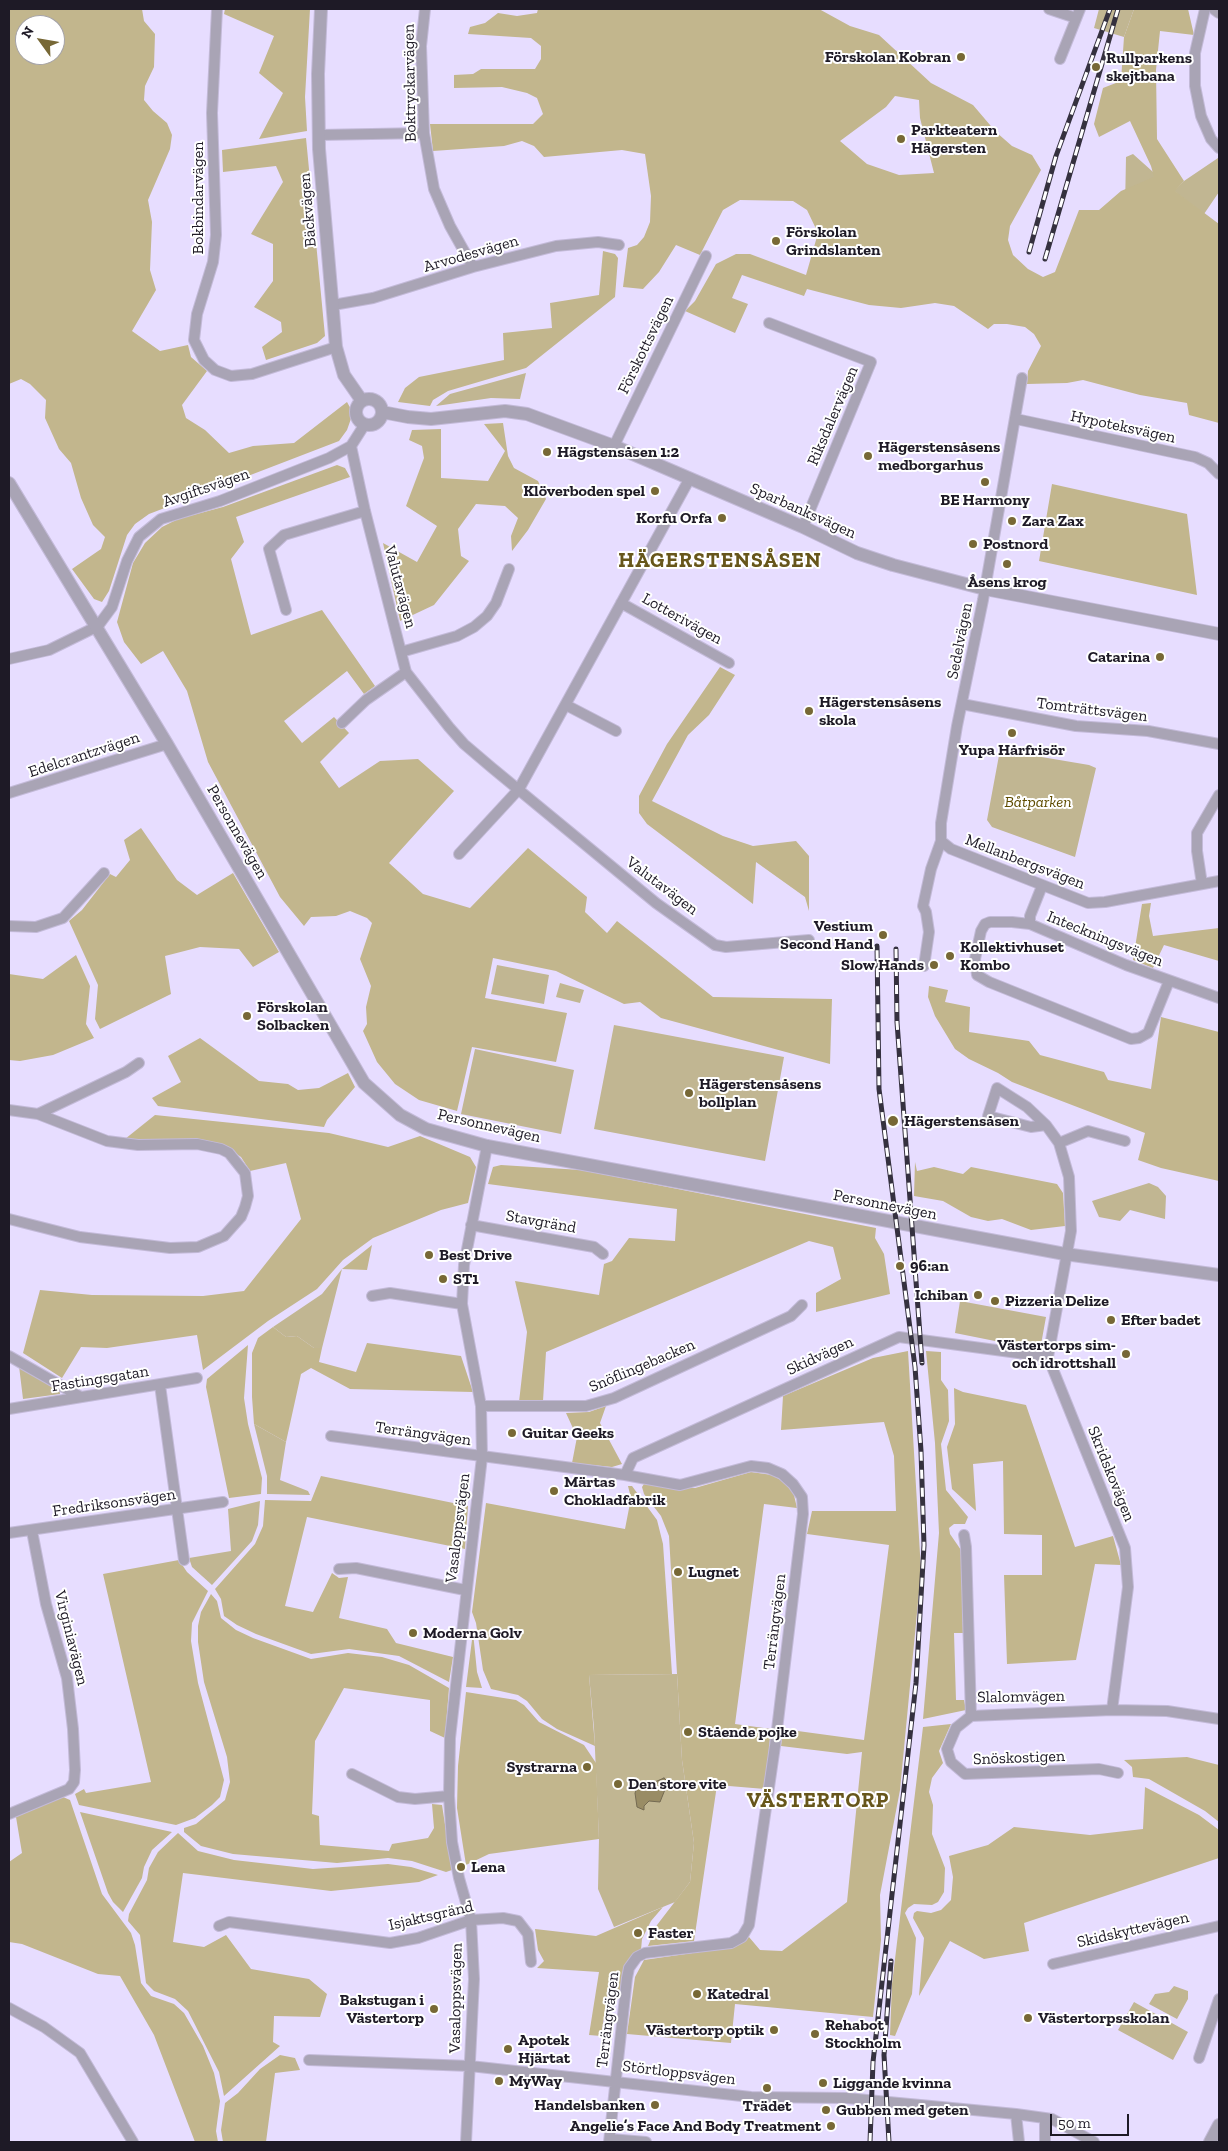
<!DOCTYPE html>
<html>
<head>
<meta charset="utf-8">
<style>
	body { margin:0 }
	#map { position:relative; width:1228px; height:2151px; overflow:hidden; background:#e7ddff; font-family:"Zilla Slab",serif }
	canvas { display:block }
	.frame { position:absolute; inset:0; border:10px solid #1e1a26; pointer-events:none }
	.north { position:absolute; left:15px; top:15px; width:50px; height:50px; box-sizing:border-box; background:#fff; border:1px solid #a5a3a8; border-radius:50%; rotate:302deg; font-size:14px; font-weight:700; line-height:20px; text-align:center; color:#1e1a26 }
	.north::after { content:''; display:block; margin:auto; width:18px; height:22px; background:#776836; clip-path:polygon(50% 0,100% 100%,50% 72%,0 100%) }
	.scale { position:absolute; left:1050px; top:2114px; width:79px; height:22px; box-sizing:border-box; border:2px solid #1e1a26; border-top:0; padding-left:6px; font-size:15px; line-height:18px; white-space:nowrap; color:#1e1a26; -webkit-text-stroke:4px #fff; paint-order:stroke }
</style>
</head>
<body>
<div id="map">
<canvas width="1228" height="2151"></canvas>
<div class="frame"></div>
<div class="north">N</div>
<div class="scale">50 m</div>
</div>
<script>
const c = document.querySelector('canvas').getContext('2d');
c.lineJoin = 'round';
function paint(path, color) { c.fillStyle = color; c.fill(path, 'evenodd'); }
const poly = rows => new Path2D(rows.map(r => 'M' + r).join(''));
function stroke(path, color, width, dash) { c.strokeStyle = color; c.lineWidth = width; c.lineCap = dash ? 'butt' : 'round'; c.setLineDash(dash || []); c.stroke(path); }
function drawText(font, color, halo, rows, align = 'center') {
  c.font = font + ' "Zilla Slab",serif'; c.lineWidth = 4; c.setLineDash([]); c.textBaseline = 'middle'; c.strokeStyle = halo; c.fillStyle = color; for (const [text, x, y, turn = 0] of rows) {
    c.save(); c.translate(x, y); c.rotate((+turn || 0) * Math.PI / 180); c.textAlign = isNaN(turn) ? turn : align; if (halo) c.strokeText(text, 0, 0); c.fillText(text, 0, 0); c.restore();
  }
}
paint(poly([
	[1099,9,1134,9,1124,37,1094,28],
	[1133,154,1171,188,1125,208,1126,157],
	[1218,158,1219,192,1204,214,1174,191,1184,181],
	[526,373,520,399,491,398,436,406,450,394],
	[1000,750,1089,765,1096,768,1075,857,992,827,987,820],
	[497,965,549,975,544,1004,491,994],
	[560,983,584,990,580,1003,556,997],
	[614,1025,784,1057,765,1161,594,1129],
	[475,1049,574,1070,561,1134,461,1114],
	[1149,1183,1158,1187,1166,1196,1165,1219,1130,1210,1120,1221,1099,1217,1092,1201],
	[342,1269,322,1348,314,1348,297,1336,286,1337,273,1327,322,1294],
	[960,1301,1046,1317,1040,1350,955,1333],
	[19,1366,59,1387,60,1394,23,1399],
	[254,1424,286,1442,280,1480,308,1491,310,1495,267,1494,267,1476],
	[260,1501,258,1525,252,1541,212,1585,192,1567,189,1558,231,1551,228,1509],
	[677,1674,682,1760,694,1843,690,1882,675,1902,614,1927,598,1889,599,1839,594,1728,589,1675],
	[1174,1986,1188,1991,1188,1999,1177,2019,1149,2004,1155,1994,1169,1992],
	[1134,2002,1188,2032,1173,2060,1118,2030]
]), '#c1b692');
paint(poly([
	[9,9,142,9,144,21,155,34,154,67,145,86,144,100,153,111,167,123,172,135,170,149,148,200,152,222,150,270,156,290,132,331,160,351,188,345,191,357,207,371,182,405,186,418,205,430,229,453,253,446,294,443,347,402,353,413,347,430,339,441,149,514,135,524,127,535,109,591,102,602,94,599,72,569,101,549,105,537,93,525,81,498,71,463,59,449,45,418,46,400,30,384,21,379,9,384],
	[25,25,55,25,55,55,25,55],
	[225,9,310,9,305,97,307,131,259,139,283,93,259,73,274,36,224,14],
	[538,9,819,9,850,26,879,35,931,83,973,105,996,132,1012,146,1032,155,1041,170,1010,226,1008,240,1013,255,1028,269,1043,277,1055,272,1079,210,1099,210,1121,191,1154,177,1151,166,1130,121,1099,137,1094,124,1103,88,1121,81,1124,37,1134,9,1188,9,1194,35,1160,31,1156,70,1157,139,1184,181,1175,191,1219,224,1219,423,1189,415,1187,403,1140,395,1083,380,1067,383,1027,384,1028,371,1041,346,1034,334,1025,327,1007,324,994,324,988,329,954,306,935,303,901,308,869,305,807,289,804,296,742,275,732,298,748,304,735,333,685,311,695,301,716,264,736,254,750,254,806,275,818,233,807,210,793,201,740,200,723,210,700,255,676,245,659,272,643,289,623,287,628,248,637,245,644,237,650,222,651,196,645,154,622,150,544,157,534,146,522,141,504,146,433,151,430,124,533,124,543,114,537,98,527,93,502,87,454,88,454,75,473,74,481,69,535,69,541,59,541,46,531,38,468,34,470,27,485,23,498,13,517,16,537,13],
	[895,96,919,100,920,118,934,173,899,175,867,164,840,141,886,107],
	[306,138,325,336,317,343,266,360,262,347,282,332,281,322,254,307,273,281,273,244,251,234,283,182,276,166,223,172,222,150],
	[603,251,615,254,618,258,615,297,526,368,448,391,433,400,430,406,398,402,405,388,419,377,504,360,503,333,552,328,550,303,599,295],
	[503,423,508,456,514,468,538,481,546,499,528,530,512,551,511,536,518,518,505,506,476,504,458,529,461,556,469,561,434,605,400,621,383,543,417,562,437,526,406,506,424,458,422,446,409,440,412,430,441,429,441,478,488,481,505,451,484,424],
	[337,465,345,468,350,477,236,517,244,542,231,559,251,635,322,610,375,686,364,694,347,671,284,721,302,743,334,717,349,733,320,762,339,788,380,761,418,759,454,791,389,863,423,894,470,908,528,848,587,897,585,912,607,933,617,921,713,997,832,999,830,1064,661,1018,640,1002,624,1004,556,971,493,958,485,998,567,1013,556,1062,472,1047,457,1111,419,1100,395,1084,377,1062,363,1031,367,1024,366,1007,371,986,360,959,372,923,367,918,350,911,336,916,311,917,304,926,280,897,208,762,187,691,163,651,141,664,124,642,117,622,133,563,145,543,162,527,178,519,223,507],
	[1052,484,1187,514,1197,595,1039,561],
	[720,667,735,675,709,715,688,735,652,801,723,836,753,846,796,841,809,856,809,911,805,897,756,862,753,904,647,824,639,813,639,796,667,744],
	[141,828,177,880,197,895,233,873,279,952,253,967,239,949,200,947,165,956,171,994,100,1029,95,1019,98,985,69,921,82,910,110,874,116,877,130,860,124,840],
	[1151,903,1149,916,1153,936,1219,928,1219,961,1164,945,1153,968,1133,960,1142,904],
	[76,955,90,986,86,1024,94,1038,53,1055,20,1061,9,1060,9,974,43,979],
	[929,986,948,990,945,1002,970,1007,969,1032,1029,1041,1040,1055,1104,1072,1108,1080,1151,1089,1161,1017,1219,1032,1219,1181,1161,1168,1138,1160,1145,1133,1012,1082,998,1073,969,1059,955,1049,935,1016,928,997],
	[200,1038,259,1081,288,1084,298,1090,319,1088,348,1073,355,1087,327,1120,324,1127,158,1106,152,1098,181,1082,168,1056],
	[155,1115,329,1133,388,1147,420,1136,470,1157,476,1167,468,1203,441,1210,373,1238,343,1260,317,1289,268,1321,203,1370,197,1335,107,1348,81,1347,62,1378,23,1353,40,1290,92,1295,203,1296,244,1291,301,1219,286,1163,250,1171,241,1157,231,1150,211,1142,125,1139],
	[915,1162,917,1171,934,1167,963,1174,971,1167,1057,1184,1063,1193,1065,1226,1031,1230,1002,1219,988,1221,971,1217,943,1201,914,1196],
	[501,1165,581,1170,876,1228,875,1238,884,1254,890,1294,816,1312,816,1293,841,1279,833,1247,809,1241,546,1352,543,1401,519,1402,527,1332,515,1281,599,1295,604,1264,612,1261,629,1238,675,1241,677,1209,488,1184,493,1167],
	[372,1245,367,1270,342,1269],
	[273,1327,286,1337,297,1336,314,1348,322,1348,319,1362,356,1372,367,1343,461,1356,473,1392,350,1389,311,1368,301,1374,286,1442,254,1424,252,1397,252,1353,258,1338],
	[248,1345,244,1398,248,1424,262,1478,261,1494,229,1498,206,1387,207,1379],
	[908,1351,921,1571,900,1790,880,1895,881,1940,873,2017,735,2004,731,2043,627,2034,635,1977,644,1960,734,1947,749,1937,760,1950,782,1951,847,1902,862,1752,847,1754,781,1746,783,1729,864,1740,889,1545,807,1534,812,1511,896,1511,894,1456,884,1422,781,1430,783,1396,873,1358],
	[926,1351,941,1352,941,1380,948,1390,949,1421,941,1444,946,1490,968,1517,965,1524,954,1524,949,1528,950,1534,961,1550,963,1633,954,1633,956,1700,964,1700,966,1710,923,1719,939,1533,935,1443],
	[954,1388,963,1392,1026,1405,1075,1547,1113,1536,1121,1565,1095,1564,1076,1660,1007,1664,1004,1575,1042,1575,1042,1535,1004,1534,1003,1461,973,1464,976,1511,952,1489,947,1447,955,1424],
	[606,1406,600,1423,622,1464,612,1467,572,1463,577,1437,566,1413,589,1412],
	[751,1472,772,1475,786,1483,793,1491,797,1508,764,1504,735,1724,771,1729,765,1789,717,1785,694,1941,648,1946,657,1925,690,1882,694,1843,682,1760,669,1536,661,1516,644,1494,642,1487,644,1484,670,1488,695,1488],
	[321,1476,468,1506,465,1549,307,1517,285,1606,313,1612,332,1573,339,1578,348,1577,339,1618,387,1629,396,1643,453,1657,449,1682,399,1656,349,1649,311,1654,256,1634,237,1625,224,1616,221,1599,215,1589,255,1544,263,1526,265,1500,311,1501],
	[628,1486,632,1486,657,1520,663,1544,672,1674,589,1675,595,1746,557,1729,542,1719,527,1701,518,1695,491,1689,483,1670,476,1623,472,1612,486,1503,625,1529,631,1498],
	[179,1560,187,1572,208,1591,192,1623,191,1641,198,1683,224,1780,220,1797,212,1805,195,1818,176,1825,79,1805,75,1794,84,1789,86,1793,151,1782,103,1574],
	[211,1594,217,1601,221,1618,236,1630,253,1638,311,1659,348,1653,382,1657,409,1665,449,1688,445,1738,430,1731,430,1700,344,1688,315,1741,312,1814,319,1816,320,1845,389,1851,392,1844,428,1838,434,1828,432,1804,442,1805,452,1870,446,1872,412,1861,388,1858,337,1863,233,1854,201,1846,184,1832,184,1828,196,1824,225,1800,230,1782,227,1757,204,1682,198,1642,198,1626,201,1612],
	[473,1632,477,1672,482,1688,466,1687],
	[466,1692,516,1700,524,1705,539,1722,584,1745,596,1763,599,1839,489,1854,466,1865,457,1808,458,1766],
	[951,1724,939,1751,943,1763,932,1778,929,1792,933,1805,932,1834,945,1868,944,1892,938,1902,932,1905,914,1904,908,1908,905,1913,916,1938,912,1994,895,2036,890,2035,892,1984,923,1727],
	[1187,1757,1219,1765,1219,1822,1205,1811,1149,1779,1133,1777,1132,1767,1124,1760],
	[1145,1787,1199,1815,1219,1830,1219,1858,1024,1923,1029,1951,984,1959,950,1941,919,1996,924,1938,913,1918,914,1913,917,1911,931,1913,941,1910,951,1900,953,1877,949,1856,988,1845,1014,1827,1090,1835,1143,1829],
	[63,1797,70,1800,102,1894,131,1933,135,1945,141,1983,151,1996,174,2004,184,2013,203,2046,214,2073,220,2101,216,2131,218,2142,195,2142,154,2035,120,1976,98,1974,22,1944,9,1942,9,1862,22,1853,16,1817],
	[80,1812,172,1832,152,1850,144,1867,142,1878,123,1912,113,1902,108,1893],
	[178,1833,198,1851,234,1860,313,1869,388,1864,411,1867,438,1875,419,1882,331,1891,183,1873,173,1942,204,1947,226,1935,251,1969,309,1979,327,1994,320,2017,274,2016,273,2042,280,2046,224,2096,219,2072,188,2011,175,1999,154,1991,146,1983,140,1935,128,1921,129,1914,147,1880,149,1868,158,1852],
	[663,1907,651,1921,642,1939,641,1950,625,1969,620,1992,608,1992,601,2036,589,2035,599,1972,537,1968,544,1961,538,1950,535,1929,596,1936],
	[280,2055,295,2058,300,2070,275,2073,266,2142,223,2142,221,2130,225,2103,238,2093,260,2069]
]), '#c2b68d');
const water = poly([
	[664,1778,668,1782,660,1802,649,1801,644,1806,644,1810,637,1807,635,1793,638,1786,648,1785,664,1778]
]);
paint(water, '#998c65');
stroke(water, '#746a52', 1);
const minor = poly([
	[217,9,212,113,216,235,213,262,197,314,194,340,204,360,215,370,231,376,252,374,336,347],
	[425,9,421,46,424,133,434,189,450,226,473,267],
	[1049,9,1076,18],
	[1205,9,1195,53,1195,86,1201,116,1211,139,1219,148],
	[1060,59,1080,9],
	[319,135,424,133],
	[333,305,373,298,473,267,556,246,598,242,619,245],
	[769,323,871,362,803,527],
	[1016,419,1195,457,1208,463,1219,474],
	[365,424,351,446,365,511,406,672,449,727,464,744,491,767,656,903,715,945,726,947,809,940],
	[614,446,706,256],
	[621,603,729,663],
	[286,610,269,549,284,535,365,511],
	[401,652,457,636,474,627,487,616,496,603,509,569],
	[9,659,49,650,98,626,112,607,127,561,139,537,161,519,220,501,329,458,351,446],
	[962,704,1076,726,1148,731,1219,744],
	[566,705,616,731],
	[342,723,366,700,406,672],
	[9,793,167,744],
	[941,841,951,849,1088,903,1105,902,1219,881],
	[459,854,519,789,690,478],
	[1202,884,1197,851,1197,833,1219,795],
	[1042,886,1030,916,1030,924,1126,965,1219,998],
	[1030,924,1012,922,990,922,985,924,981,931,975,959,977,975,989,982,1131,1039,1139,1038,1148,1033,1169,981],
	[9,926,36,927,63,918,104,873],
	[924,966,929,932,926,912,923,906,931,869,941,841,941,823,957,726,983,600,1022,378],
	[9,1110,38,1114,126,1072,139,1063],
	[1046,1125,1031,1127,988,1116,997,1088,1027,1107,1046,1125,1059,1143,1069,1177,1071,1231,1048,1357,1125,1548,1128,1587,1112,1710],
	[1059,1143,1088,1131,1125,1141],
	[9,1219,80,1237,170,1248,198,1247,224,1236,241,1217,245,1207,248,1196,245,1173,229,1153,221,1149,197,1144,138,1145,107,1141,38,1114],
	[471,1225,594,1247,603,1254],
	[372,1296,390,1293,462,1304],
	[9,1356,79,1396],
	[160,1385,184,1560],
	[481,1406,586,1406,614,1398,791,1316,802,1305],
	[9,1409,197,1378],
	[331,1436,625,1475,680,1485,751,1466,768,1468,782,1474,793,1484,802,1497,803,1514,775,1746,749,1925,742,1937,731,1943,645,1953,637,1957,629,1968,627,1978,609,2142],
	[625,1475,633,1458,899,1337,1048,1357],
	[9,1533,223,1502],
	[964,1535,966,1547,971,1716,1112,1710,1167,1711,1219,1719],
	[339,1569,356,1568,465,1590],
	[971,1716,956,1728,947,1749,951,1762,965,1774,1099,1769,1118,1773],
	[352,1774,398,1797,415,1799,449,1796],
	[9,1814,69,1789,74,1782,75,1770,73,1729,67,1678,46,1604,32,1531],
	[219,1926,229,1922,390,1943,418,1938,471,1920,503,1918,518,1921,528,1934,531,1962],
	[1053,1964,1219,1926],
	[9,2008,44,2027,80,2053,133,2142],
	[1199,2058,1219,1999],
	[309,2060,470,2066,751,2097,846,2098,1016,2114,1052,2119,1094,2142],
	[1016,2114,1019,2142],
	[1045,2118,1045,2142],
	[610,2139,646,2142],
	[466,2142,474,1979,471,1920,459,1878,452,1842,449,1796,450,1738,482,1457,481,1406,462,1304,464,1265,487,1146]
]);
const tertiary = poly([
	[321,9,318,74,319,149,336,347,344,375,362,401],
	[1215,9,1219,12],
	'356 412a13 13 0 1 1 26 0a13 13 0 1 1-26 0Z',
	[382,412,408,417,431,419,505,411,527,414,614,446,803,527,857,553,893,565,985,589,1219,634],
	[9,483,167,744,364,1083,400,1115,426,1129,487,1146,1065,1254,1219,1275],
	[1210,2142,1219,2125]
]);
stroke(minor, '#c3bad8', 12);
stroke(tertiary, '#c3bad8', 14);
stroke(minor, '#a9a4b5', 10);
stroke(tertiary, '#a9a4b5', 12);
const rail = poly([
	[1029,252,1056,156,1110,9],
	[1045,259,1118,9],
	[896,949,897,1022,922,1363],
	[870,2142,873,2062,916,1683,924,1545,921,1451,915,1367,879,1089,877,946],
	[889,2142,884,2055,891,1961]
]);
stroke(rail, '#35313f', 5);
stroke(rail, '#fff', 3, [9]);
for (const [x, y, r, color] of [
	[961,57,5,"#776836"],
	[1096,67,5,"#776836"],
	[901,139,5,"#776836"],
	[776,241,5,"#776836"],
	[547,452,5,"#776836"],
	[868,456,5,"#776836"],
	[985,482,5,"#776836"],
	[655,491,5,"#776836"],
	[722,518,5,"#776836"],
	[1012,521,5,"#776836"],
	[973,544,5,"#776836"],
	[1007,564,5,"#776836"],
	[1160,657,5,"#776836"],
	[809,711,5,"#776836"],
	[1012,733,5,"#776836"],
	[883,935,5,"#776836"],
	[950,956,5,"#776836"],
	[934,965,5,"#776836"],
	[247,1016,5,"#776836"],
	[689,1093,5,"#776836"],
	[893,1121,6,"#776836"],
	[429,1255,5,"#776836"],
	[900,1266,5,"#776836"],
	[443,1279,5,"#776836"],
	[978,1295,5,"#776836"],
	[995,1301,5,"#776836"],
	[1111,1320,5,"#776836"],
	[1126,1354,5,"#776836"],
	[512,1433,5,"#776836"],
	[554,1491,5,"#776836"],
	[678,1572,5,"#776836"],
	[413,1633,5,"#776836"],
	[688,1732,5,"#776836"],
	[587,1767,5,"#776836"],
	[618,1784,5,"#776836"],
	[461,1867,5,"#776836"],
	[638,1933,5,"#776836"],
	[697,1994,5,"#776836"],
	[434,2009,5,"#776836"],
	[1028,2018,5,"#776836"],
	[774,2030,5,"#776836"],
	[815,2034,5,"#776836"],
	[508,2049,5,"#776836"],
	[499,2081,5,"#776836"],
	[823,2083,5,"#776836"],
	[767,2088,5,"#776836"],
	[655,2105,5,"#776836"],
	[826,2110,5,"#776836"],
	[831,2126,5,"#776836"]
]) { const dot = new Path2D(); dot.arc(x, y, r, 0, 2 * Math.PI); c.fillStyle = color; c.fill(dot); stroke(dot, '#fff', 2); }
drawText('bold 16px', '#1e1a26', '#fff', [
	["Förskolan Kobran",951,57,"right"],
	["Rullparkens",1106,58],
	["skejtbana",1106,76],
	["Parkteatern",911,130],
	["Hägersten",911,148],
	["Förskolan",786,232],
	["Grindslanten",786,250],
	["Hägerstensåsens",878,447],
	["medborgarhus",878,465],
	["Hägstensåsen 1:2",557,452],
	["Klöverboden spel",645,491,"right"],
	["BE Harmony",985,500,"center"],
	["Korfu Orfa",712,518,"right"],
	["Zara Zax",1022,521],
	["Postnord",983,544],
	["Åsens krog",1007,582,"center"],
	["Catarina",1150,657,"right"],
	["Hägerstensåsens",819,702],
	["skola",819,720],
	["Yupa Hårfrisör",1012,750,"center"],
	["Vestium",873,926,"right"],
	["Second Hand",873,944,"right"],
	["Kollektivhuset",960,947],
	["Kombo",960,965],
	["Slow Hands",924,965,"right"],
	["Förskolan",257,1007],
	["Solbacken",257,1025],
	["Hägerstensåsens",699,1084],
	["bollplan",699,1102],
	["Hägerstensåsen",904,1121],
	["Best Drive",439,1255],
	["96:an",910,1266],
	["ST1",453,1279],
	["Ichiban",968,1295,"right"],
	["Pizzeria Delize",1005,1301],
	["Efter badet",1121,1320],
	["Västertorps sim-",1116,1345,"right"],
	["och idrottshall",1116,1363,"right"],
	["Guitar Geeks",522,1433],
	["Märtas",564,1482],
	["Chokladfabrik",564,1500],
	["Lugnet",688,1572],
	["Moderna Golv",423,1633],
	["Stående pojke",698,1732],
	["Systrarna",577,1767,"right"],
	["Den store vite",628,1784],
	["Lena",471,1867],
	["Faster",648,1933],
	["Katedral",707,1994],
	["Bakstugan i",424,2000,"right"],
	["Västertorp",424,2018,"right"],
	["Västertorpsskolan",1038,2018],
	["Rehabot",825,2025],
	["Stockholm",825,2043],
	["Västertorp optik",764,2030,"right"],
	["Apotek",518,2040],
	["Hjärtat",518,2058],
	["MyWay",509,2081],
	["Liggande kvinna",833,2083],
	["Handelsbanken",645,2105,"right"],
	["Trädet",767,2106,"center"],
	["Gubben med geten",836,2110],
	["Angelie’s Face And Body Treatment",821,2126,"right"]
], 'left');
drawText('16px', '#1e1a26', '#fff', [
	["Boktryckarvägen",410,83,-91],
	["Bokbindarvägen",198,198,-90],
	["Bäckvägen",308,210,-95],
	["Arvodesvägen",471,254,-16],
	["Förskottsvägen",646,345,-64],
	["Riksdalervägen",833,416,-67],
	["Hypoteksvägen",1123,427,12],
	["Avgiftsvägen",206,488,-19],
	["Sparbanksvägen",803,511,24],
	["Valutavägen",400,587,75],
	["Lotterivägen",682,619,29],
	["Sedelvägen",960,641,-79],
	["Tomträttsvägen",1092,710,7],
	["Edelcrantzvägen",84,755,-18],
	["Personnevägen",237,832,60],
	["Mellanbergsvägen",1025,862,21],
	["Valutavägen",662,886,37],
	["Inteckningsvägen",1105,939,22],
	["Personnevägen",489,1126,13],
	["Personnevägen",885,1205,11],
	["Stavgränd",541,1222,10],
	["Skidvägen",820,1356,-25],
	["Snöflingebacken",642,1366,-23],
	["Fastingsgatan",100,1379,-9],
	["Terrängvägen",423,1434,8],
	["Skridskovägen",1111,1474,68],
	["Fredriksonsvägen",114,1503,-8],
	["Vasaloppsvägen",458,1528,-83],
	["Terrängvägen",775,1622,-83],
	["Virginiavägen",71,1638,76],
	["Slalomvägen",1021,1697,-1],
	["Snöskostigen",1019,1758,-2],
	["Isjaktsgränd",431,1916,-13],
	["Skidskyttevägen",1133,1930,-13],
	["Vasaloppsvägen",456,1998,-89],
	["Terrängvägen",608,2020,-83],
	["Störtloppsvägen",679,2073,7]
]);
drawText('italic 16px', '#5f4c00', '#fff', [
	["Båtparken",1038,802]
]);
c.letterSpacing = '1px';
drawText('bold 21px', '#67561b', '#fff', [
	["HÄGERSTENSÅSEN",720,561],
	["VÄSTERTORP",818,1801]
]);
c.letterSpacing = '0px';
</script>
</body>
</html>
